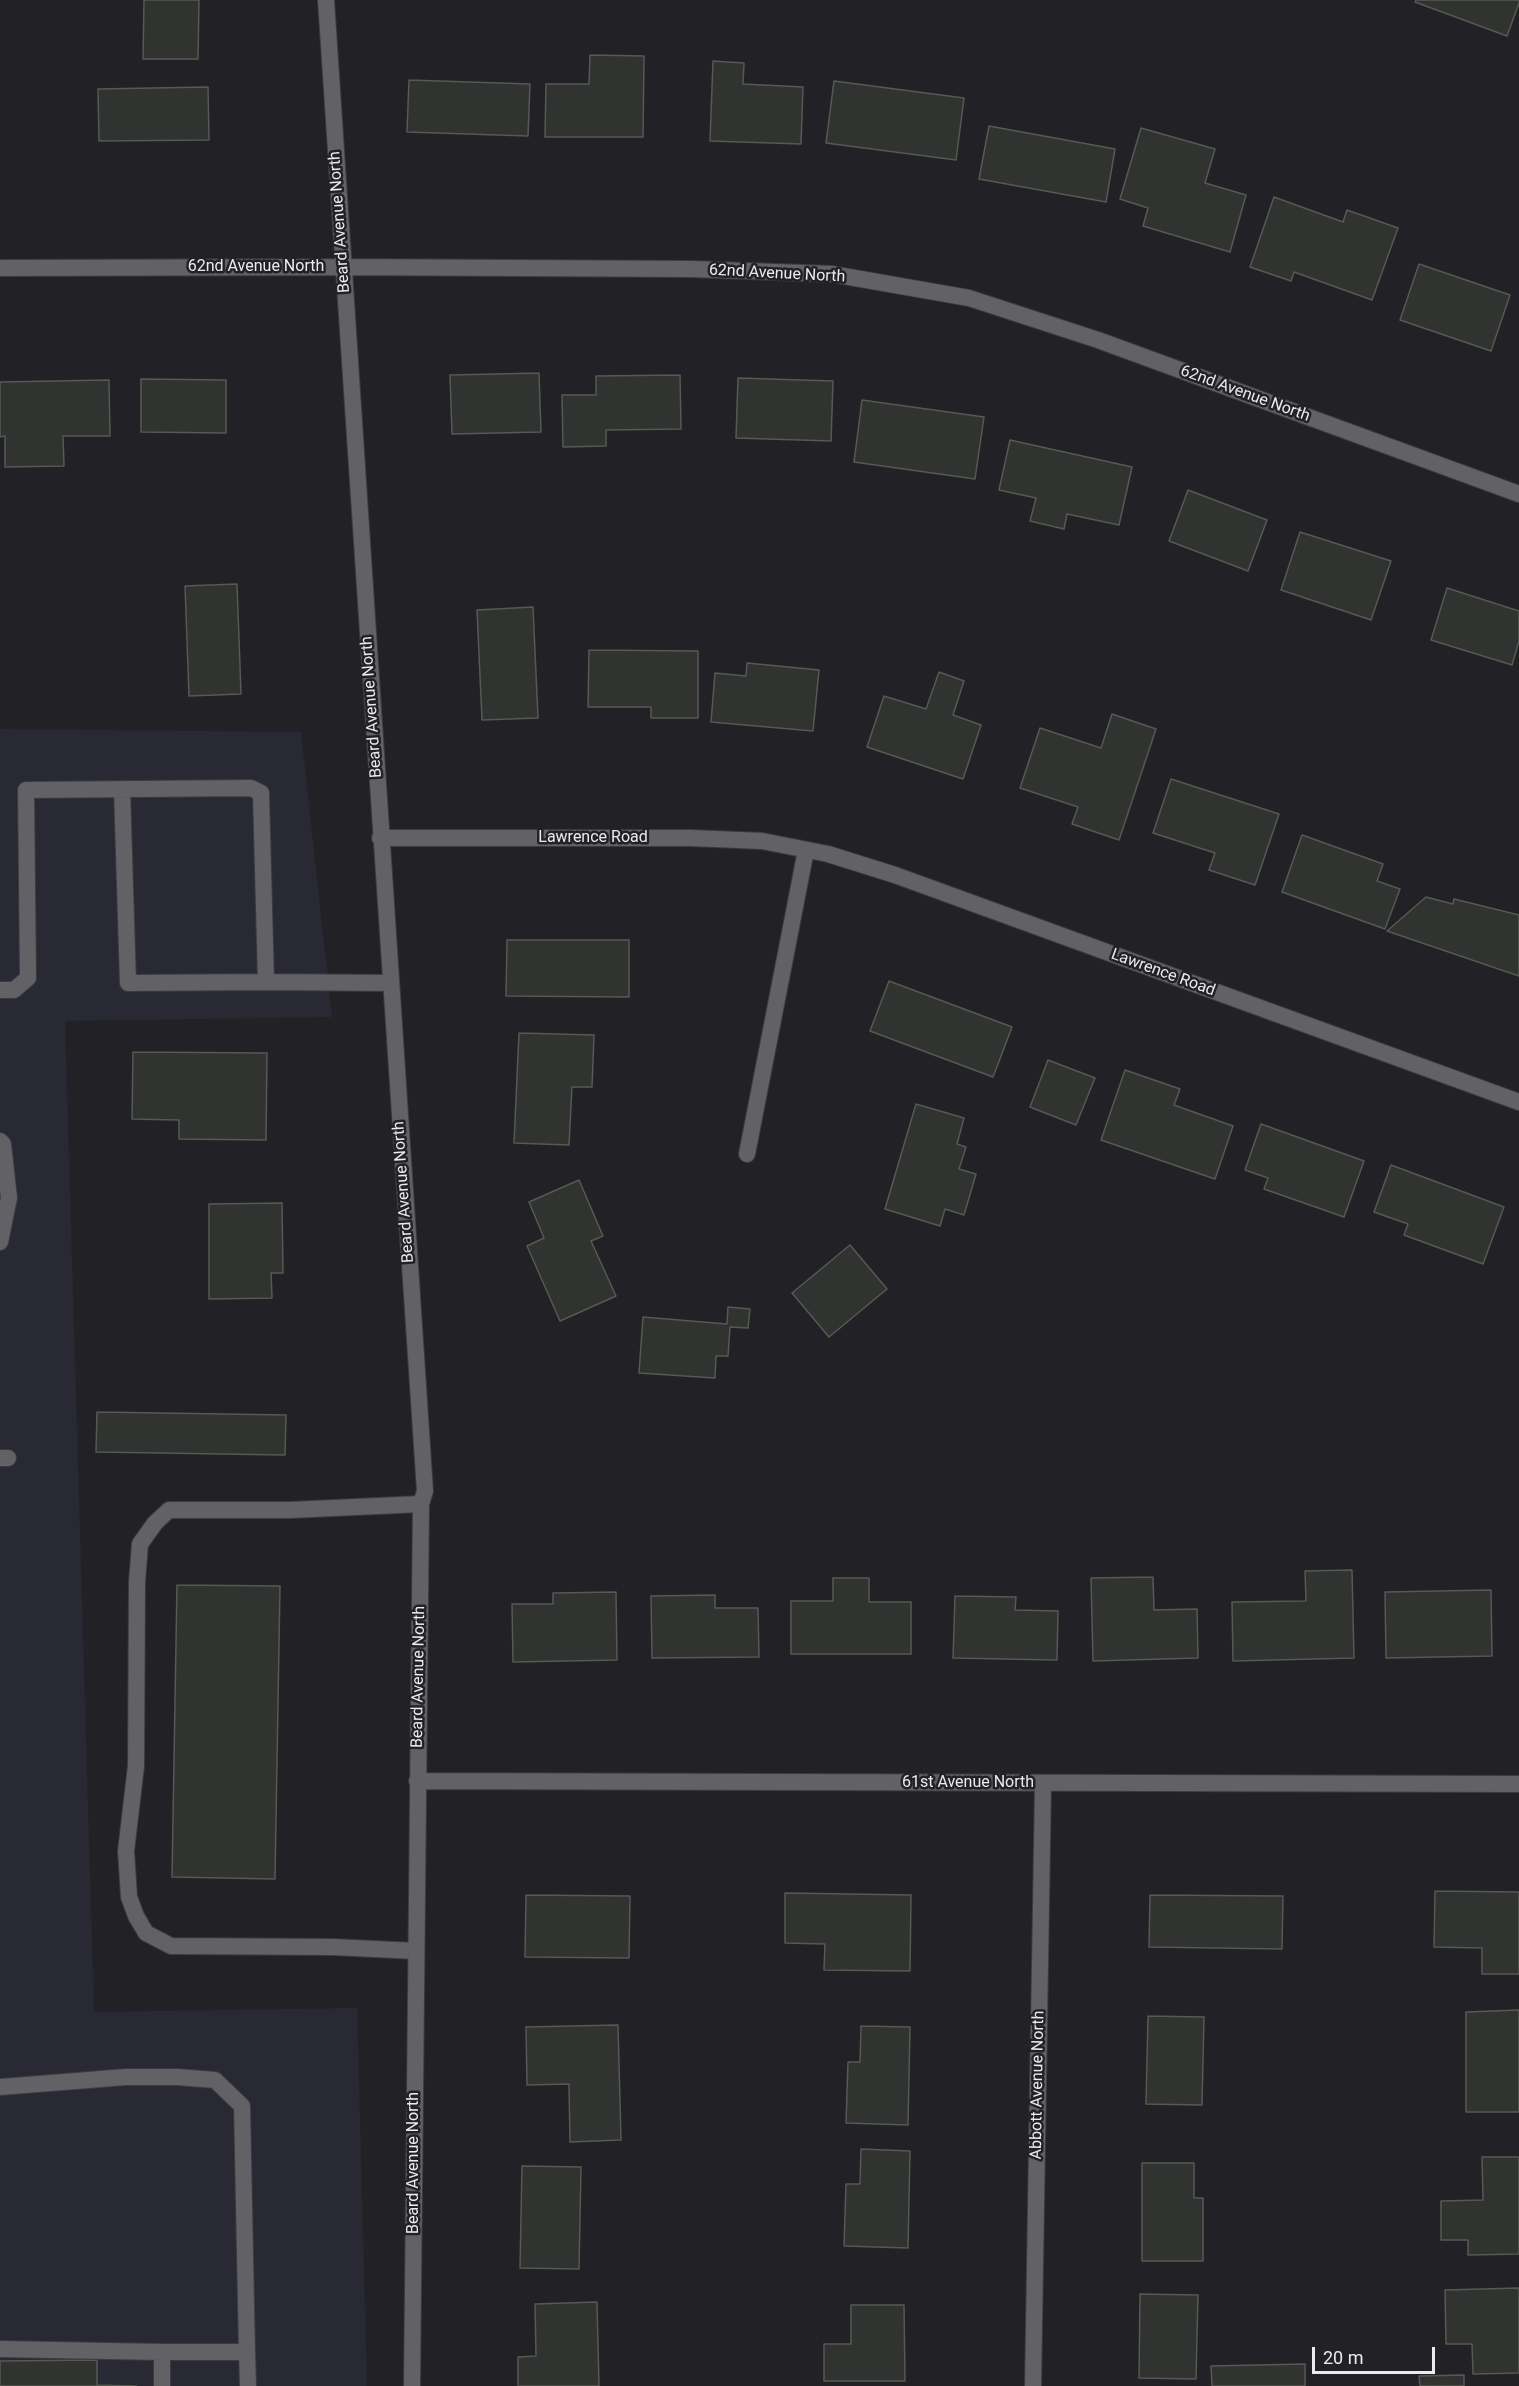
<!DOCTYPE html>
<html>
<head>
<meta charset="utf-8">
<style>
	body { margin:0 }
	#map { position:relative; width:1519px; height:2386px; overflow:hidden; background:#222226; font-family:Roboto,sans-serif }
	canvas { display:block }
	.scale { position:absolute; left:1312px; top:2347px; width:123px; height:27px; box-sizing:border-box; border:3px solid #ebebee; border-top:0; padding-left:8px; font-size:18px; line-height:21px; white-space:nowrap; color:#ebebee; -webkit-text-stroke:4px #222226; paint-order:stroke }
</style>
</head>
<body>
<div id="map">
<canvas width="1519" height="2386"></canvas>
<div class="scale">20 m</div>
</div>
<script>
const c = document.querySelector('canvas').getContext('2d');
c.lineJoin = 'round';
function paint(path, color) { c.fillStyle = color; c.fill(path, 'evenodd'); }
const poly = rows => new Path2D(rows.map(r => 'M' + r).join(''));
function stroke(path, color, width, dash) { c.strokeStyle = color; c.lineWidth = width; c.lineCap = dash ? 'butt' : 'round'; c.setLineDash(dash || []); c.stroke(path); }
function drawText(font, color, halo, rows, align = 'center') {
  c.font = font + ' Roboto,sans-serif'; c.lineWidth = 5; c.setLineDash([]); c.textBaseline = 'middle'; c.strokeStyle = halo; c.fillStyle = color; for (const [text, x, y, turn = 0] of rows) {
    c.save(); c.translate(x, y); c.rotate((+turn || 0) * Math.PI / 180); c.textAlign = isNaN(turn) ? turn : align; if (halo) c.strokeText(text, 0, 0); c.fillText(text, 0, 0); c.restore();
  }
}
paint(poly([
	[0,729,301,732,332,1017,65,1021,94,2012,357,2008,367,2386,0,2386]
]), '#292934');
const building = poly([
	[144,0,199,0,198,59,143,59,144,0],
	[1416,0,1519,0,1519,3,1507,36,1415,2,1416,0],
	[590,55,644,56,643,137,545,137,546,84,589,84,590,55],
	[713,61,744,63,743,84,803,87,801,144,710,141,713,61],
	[409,80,530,84,528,136,407,132,409,80],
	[834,81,964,98,956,160,826,143,834,81],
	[208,87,209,140,99,141,98,89,208,87],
	[989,126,1115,149,1106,202,979,179,989,126],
	[1141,128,1215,149,1205,183,1246,195,1230,252,1143,226,1148,208,1120,199,1141,128],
	[1274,197,1343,222,1347,210,1398,228,1372,300,1294,272,1291,281,1250,267,1274,197],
	[1419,264,1510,295,1491,351,1400,320,1419,264],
	[539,373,541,432,452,434,450,375,539,373],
	[680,375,681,429,606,430,606,446,563,447,562,395,596,395,596,376,680,375],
	[738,378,833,381,831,441,736,438,738,378],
	[141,379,226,380,226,433,141,432,141,379],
	[109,380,110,436,63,436,64,466,5,467,5,436,0,437,0,382,109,380],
	[862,400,984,417,975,479,854,462,862,400],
	[1010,440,1132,467,1119,525,1067,514,1064,529,1030,521,1036,498,999,490,1010,440],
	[1188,490,1267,520,1248,571,1169,541,1188,490],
	[1300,532,1391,561,1371,620,1281,590,1300,532],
	[237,584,241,694,189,696,185,586,237,584],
	[1447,588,1519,611,1519,641,1512,665,1431,640,1447,588],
	[533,607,538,718,482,720,477,610,533,607],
	[589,650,698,651,698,718,651,718,651,707,588,707,589,650],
	[747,663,819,670,813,731,711,722,715,673,746,676,747,663],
	[939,672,964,681,953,715,981,725,963,779,867,747,884,696,926,709,939,672],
	[1112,714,1156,729,1119,840,1072,824,1078,807,1020,788,1040,728,1101,748,1112,714],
	[1171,779,1279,814,1255,885,1209,870,1215,853,1153,833,1171,779],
	[1302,835,1383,864,1377,881,1400,889,1385,929,1282,892,1302,835],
	[1426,897,1453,904,1454,899,1519,915,1519,976,1387,931,1426,897],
	[507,940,629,940,629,997,506,996,507,940],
	[889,981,1012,1027,993,1077,870,1031,889,981],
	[519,1033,594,1035,592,1087,572,1087,569,1145,514,1143,519,1033],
	[133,1052,267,1053,266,1140,179,1139,179,1120,132,1119,133,1052],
	[1048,1060,1095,1078,1076,1125,1030,1107,1048,1060],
	[1125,1070,1180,1089,1174,1105,1233,1126,1215,1179,1101,1140,1125,1070],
	[916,1104,964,1118,957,1144,966,1147,959,1169,976,1174,964,1215,945,1209,940,1226,885,1209,916,1104],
	[1261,1124,1364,1161,1344,1217,1264,1189,1268,1178,1245,1170,1261,1124],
	[1391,1165,1504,1207,1483,1264,1404,1235,1408,1224,1374,1212,1391,1165],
	[579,1180,603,1236,591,1241,616,1296,560,1321,527,1246,544,1238,529,1202,579,1180],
	[282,1203,283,1273,271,1273,272,1298,209,1299,209,1204,282,1203],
	[850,1245,887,1289,829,1337,792,1293,850,1245],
	[728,1307,750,1309,748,1328,730,1327,728,1356,716,1356,715,1378,639,1373,643,1317,727,1324,728,1307],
	[97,1412,286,1415,285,1455,96,1452,97,1412],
	[1352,1570,1354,1658,1233,1661,1232,1602,1306,1601,1305,1571,1352,1570],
	[1153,1577,1154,1610,1197,1609,1198,1658,1093,1661,1091,1578,1153,1577],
	[833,1578,869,1578,869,1602,911,1602,911,1654,791,1654,791,1601,833,1601,833,1578],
	[177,1585,280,1586,275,1879,172,1877,177,1585],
	[1491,1590,1492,1656,1386,1658,1385,1592,1491,1590],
	[616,1592,617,1660,513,1662,512,1604,553,1604,553,1593,616,1592],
	[715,1595,715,1608,758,1608,759,1657,652,1658,651,1596,715,1595],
	[955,1596,1016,1597,1015,1610,1058,1611,1057,1660,953,1658,955,1596],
	[1435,1891,1519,1892,1519,1974,1482,1974,1482,1948,1434,1947,1435,1891],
	[785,1893,911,1895,910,1971,824,1970,825,1944,785,1943,785,1893],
	[526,1895,630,1896,629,1958,525,1957,526,1895],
	[1150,1895,1283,1896,1282,1949,1149,1947,1150,1895],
	[1519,2010,1519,2112,1466,2112,1466,2012,1519,2010],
	[1148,2016,1204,2017,1202,2105,1146,2104,1148,2016],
	[618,2025,621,2140,570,2142,569,2084,527,2085,526,2027,618,2025],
	[861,2026,910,2027,908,2125,846,2123,848,2062,860,2062,861,2026],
	[861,2149,910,2151,908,2248,844,2246,846,2184,860,2184,861,2149],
	[1482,2157,1519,2157,1519,2254,1468,2255,1468,2240,1441,2240,1441,2201,1483,2200,1482,2157],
	[1142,2163,1194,2163,1194,2198,1203,2198,1203,2261,1142,2261,1142,2163],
	[522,2166,581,2167,579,2269,520,2268,522,2166],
	[1519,2288,1519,2373,1473,2374,1472,2344,1446,2344,1445,2290,1519,2288],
	[1140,2294,1198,2295,1196,2379,1139,2378,1140,2294],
	[597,2302,599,2386,518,2386,518,2357,536,2356,535,2304,597,2302],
	[851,2305,904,2305,905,2381,824,2381,824,2344,851,2344,851,2305],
	[97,2360,97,2385,136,2386,0,2386,0,2361,97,2360],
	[1305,2364,1305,2386,1212,2386,1211,2366,1305,2364],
	[1464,2375,1464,2386,1420,2386,1419,2376,1464,2375]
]);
paint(building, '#30332f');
stroke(building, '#565954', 1.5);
const service = poly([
	[122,789,128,983,266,982],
	[0,990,14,990,28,978,26,790,251,788,261,793,266,982,390,983],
	[0,1141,3,1144,9,1198,0,1242],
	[0,1458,8,1458],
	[416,1951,333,1947,171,1946,146,1933,136,1916,129,1897,126,1851,136,1766,137,1582,140,1544,155,1523,169,1510,290,1510,421,1504],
	[0,2087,126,2077,177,2077,215,2080,242,2106,247,2352],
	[0,2349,162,2352,162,2386],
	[162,2352,247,2352,248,2386]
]);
const minor = poly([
	[326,0,425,1491,421,1504,412,2386],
	[0,268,343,267,691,269,832,274,969,298,1098,340,1519,494],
	[380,838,691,838,762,841,828,854,895,875,1519,1102],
	[747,1154,806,850],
	[417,1781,1519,1784],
	[1033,2386,1043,1784]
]);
stroke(service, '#3c3c40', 18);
stroke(minor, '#3c3c40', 18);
stroke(service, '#616166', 16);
stroke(minor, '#616166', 16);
drawText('16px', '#ebebee', '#222226', [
	["Beard Avenue North",340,222,-94],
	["62nd Avenue North",256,267],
	["62nd Avenue North",777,274,3],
	["62nd Avenue North",1245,394,20],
	["Beard Avenue North",372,707,-94],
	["Lawrence Road",593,838],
	["Lawrence Road",1163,973,20],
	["Beard Avenue North",404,1192,-94],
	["Beard Avenue North",419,1677,-89],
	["61st Avenue North",968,1783],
	["Abbott Avenue North",1038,2085,-89],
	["Beard Avenue North",414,2163,-90]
]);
</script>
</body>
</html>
